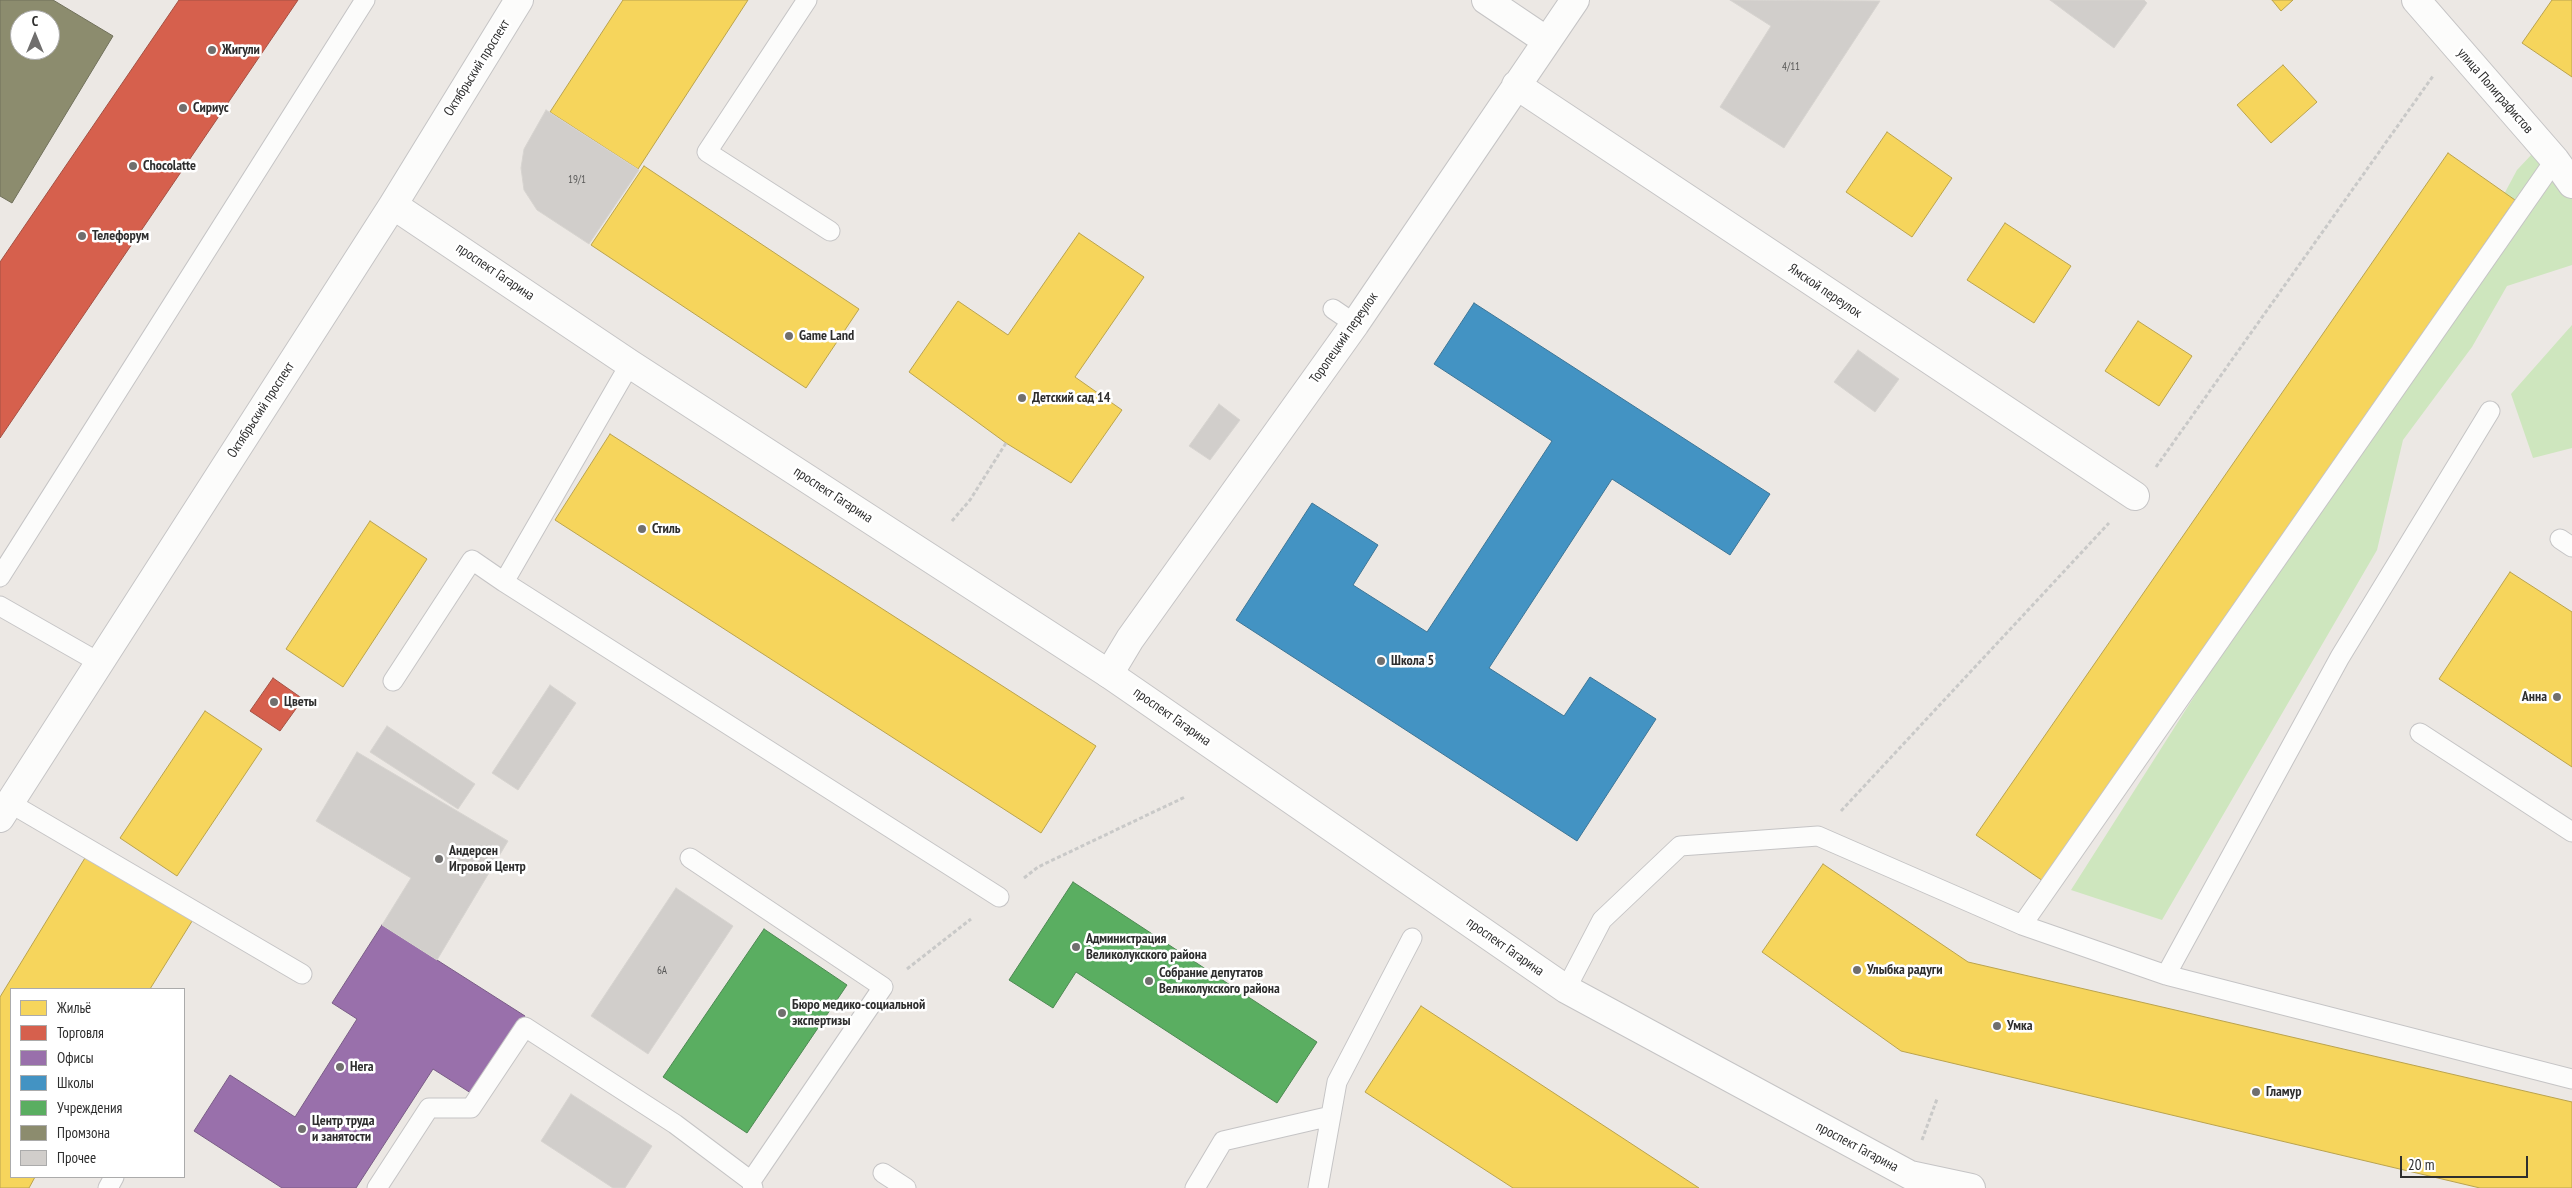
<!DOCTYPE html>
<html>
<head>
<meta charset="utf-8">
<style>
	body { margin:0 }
	#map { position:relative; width:2572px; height:1188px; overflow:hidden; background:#ece8e4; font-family:"PT Sans Narrow",sans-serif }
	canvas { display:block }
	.legend { position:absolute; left:10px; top:988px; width:175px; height:190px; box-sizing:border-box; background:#fff; border:1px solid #ababab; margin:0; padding:6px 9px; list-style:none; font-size:15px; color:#2e2e2e }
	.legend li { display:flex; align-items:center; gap:10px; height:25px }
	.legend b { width:25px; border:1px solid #ababab }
	.north { position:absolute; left:10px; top:10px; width:50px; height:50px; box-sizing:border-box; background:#fff; border:1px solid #ababab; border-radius:50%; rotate:0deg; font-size:14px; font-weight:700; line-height:20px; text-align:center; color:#2e2e2e }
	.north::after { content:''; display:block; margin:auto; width:18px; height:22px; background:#706f6e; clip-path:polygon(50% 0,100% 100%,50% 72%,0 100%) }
	.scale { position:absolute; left:2400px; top:1156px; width:128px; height:22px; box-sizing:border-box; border:2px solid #2e2e2e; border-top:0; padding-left:6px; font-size:15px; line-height:18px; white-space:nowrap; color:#2e2e2e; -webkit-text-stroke:4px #fff; paint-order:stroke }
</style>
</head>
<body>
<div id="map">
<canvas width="2572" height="1188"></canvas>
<ul class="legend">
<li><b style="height:14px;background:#f6d55c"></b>Жильё</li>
<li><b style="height:14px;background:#d6604d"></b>Торговля</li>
<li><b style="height:14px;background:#9970ab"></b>Офисы</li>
<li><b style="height:14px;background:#4393c3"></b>Школы</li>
<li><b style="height:14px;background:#5aae61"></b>Учреждения</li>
<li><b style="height:14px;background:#8c8c6e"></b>Промзона</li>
<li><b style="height:14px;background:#d1cecb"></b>Прочее</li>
</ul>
<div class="north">С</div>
<div class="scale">20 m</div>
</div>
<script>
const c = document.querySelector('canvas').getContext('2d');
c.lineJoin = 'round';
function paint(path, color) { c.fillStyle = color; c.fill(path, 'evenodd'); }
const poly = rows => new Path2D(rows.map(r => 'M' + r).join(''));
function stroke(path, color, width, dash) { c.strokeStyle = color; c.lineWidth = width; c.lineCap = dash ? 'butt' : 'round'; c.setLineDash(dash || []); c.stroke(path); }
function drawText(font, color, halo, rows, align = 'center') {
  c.font = font + ' "PT Sans Narrow",sans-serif'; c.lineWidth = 5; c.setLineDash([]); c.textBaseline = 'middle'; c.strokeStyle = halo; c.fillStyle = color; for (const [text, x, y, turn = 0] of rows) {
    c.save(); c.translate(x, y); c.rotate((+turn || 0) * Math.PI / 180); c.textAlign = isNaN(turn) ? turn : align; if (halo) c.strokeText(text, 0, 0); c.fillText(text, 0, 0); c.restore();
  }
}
paint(poly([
	[2549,136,2572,170,2572,265,2507,286,2472,347,2403,440,2377,550,2162,920,2071,890,2451,293,2517,170],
	[2572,325,2572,448,2533,458,2511,394]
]), '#cee6be');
const homes = poly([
	[623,0,748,0,638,169,550,112,623,0],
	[2272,0,2293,0,2281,11,2272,0],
	[2552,0,2572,0,2572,77,2522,43,2552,0],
	[2283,65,2317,102,2271,143,2237,105,2283,65],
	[1887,132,1952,178,1912,237,1846,192,1887,132],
	[2448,153,2515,200,2043,881,1976,835,2448,153],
	[644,166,859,309,806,388,591,245,644,166],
	[2005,223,2071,266,2034,323,1967,280,2005,223],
	[1079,233,1144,277,1075,377,1122,410,1071,483,1006,443,909,372,958,301,1008,335,1079,233],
	[2138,321,2192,356,2159,406,2105,371,2138,321],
	[610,434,1096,746,1041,833,555,520,610,434],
	[370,521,427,559,343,687,286,649,370,521],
	[2510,572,2572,612,2572,767,2439,679,2510,572],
	[205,711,262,749,177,876,120,838,205,711],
	[88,853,194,918,150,989,11,989,11,1177,35,1177,29,1188,0,1188,0,997,88,853],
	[1823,864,1968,962,2572,1102,2572,1188,2480,1188,1901,1051,1762,952,1823,864],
	[1421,1006,1699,1188,1513,1188,1365,1092,1421,1006]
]);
paint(homes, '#f6d55c');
stroke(homes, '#baa34e', 1);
const shops = poly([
	[179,0,298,0,0,438,0,262,179,0],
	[273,678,303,699,280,731,250,711,273,678]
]);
paint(shops, '#d6604d');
stroke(shops, '#a45144', 1);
const offices = poly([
	[382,925,525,1016,474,1095,433,1069,356,1188,282,1188,194,1131,230,1075,295,1117,357,1019,332,1003,382,925]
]);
paint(offices, '#9970ab');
stroke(offices, '#795c86', 1);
const schools = poly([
	[1474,303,1770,494,1730,555,1612,479,1489,668,1564,716,1590,677,1656,719,1577,841,1236,620,1312,503,1378,545,1353,585,1427,632,1552,441,1434,364,1474,303]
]);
paint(schools, '#4393c3');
stroke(schools, '#3d7596', 1);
const public = poly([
	[1073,882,1317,1042,1277,1103,1076,972,1053,1008,1009,980,1073,882],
	[764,929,847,985,747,1133,663,1077,764,929]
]);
paint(public, '#5aae61');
stroke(public, '#4d8852', 1);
const industry = poly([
	[0,0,53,0,113,36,12,203,0,196,0,0],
	[20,20,50,20,50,50,20,50,20,20]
]);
paint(industry, '#8c8c6e');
stroke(industry, '#70705b', 1);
const building = poly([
	[1730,0,1880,1,1784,148,1720,107,1771,26,1730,0],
	[2050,0,2144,0,2147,3,2114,48,2050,0],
	[546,110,639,170,589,244,537,210,524,190,521,168,524,149,546,110],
	[1858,350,1899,379,1875,412,1834,382,1858,350],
	[1219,404,1240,420,1210,460,1189,446,1219,404],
	[550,685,576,703,518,790,492,773,550,685],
	[387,726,475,784,458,809,370,752,387,726],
	[357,752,508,841,437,960,382,925,411,878,316,821,357,752],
	[676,888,733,926,648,1054,591,1016,676,888],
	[571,1094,652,1146,625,1188,613,1188,541,1141,571,1094]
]);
paint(building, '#d1cecb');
stroke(building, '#d7d4d0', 1);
const service = poly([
	[807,0,707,152,830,231],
	[1333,309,1355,324],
	[2560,539,2572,547],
	[0,577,365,0],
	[504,582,999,897],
	[0,606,100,663],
	[393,681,472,560,504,582,630,364],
	[2420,733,2572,832],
	[10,803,302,974],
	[690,858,883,987,751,1181],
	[2022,925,2555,160],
	[2166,975,2340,657,2490,411],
	[1566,989,1602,920,1680,846,1818,836,2022,925,2166,975,2572,1079],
	[883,1173,906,1188],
	[108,1188,114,1177],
	[377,1188,429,1108,471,1108,525,1027,675,1124,751,1181,753,1188],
	[1195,1188,1223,1141,1331,1116],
	[1318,1188,1337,1082,1412,938]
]);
const minor = poly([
	[1486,0,1547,41],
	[2416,0,2555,160,2572,184],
	[1516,85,2135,496],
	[1109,674,1130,639,1355,324,1575,0]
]);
const secondary = poly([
	[393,205,630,364,1109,674,1566,989,1910,1175,1971,1188],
	[0,818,393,205,519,0]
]);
stroke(service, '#c5c4c5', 21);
stroke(minor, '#c5c4c5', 30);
stroke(secondary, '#c5c4c5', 30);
stroke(poly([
	[2156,467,2433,76],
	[952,521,970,500,1006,443],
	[1841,811,2109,523],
	[1024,878,1038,867,1185,797],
	[907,969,971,919],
	[1922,1140,1937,1099]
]), '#c9c9c8', 3, [4, 2.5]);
stroke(service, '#fcfcfb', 19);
stroke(minor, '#fcfcfb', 28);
stroke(secondary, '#fcfcfb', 28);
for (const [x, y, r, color] of [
	[212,50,5,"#706f6e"],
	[183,108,5,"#706f6e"],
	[133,166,5,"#706f6e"],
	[82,236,5,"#706f6e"],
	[789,336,5,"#706f6e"],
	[1022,398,5,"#706f6e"],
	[642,529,5,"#706f6e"],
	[1381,661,5,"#706f6e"],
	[2557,697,5,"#706f6e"],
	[274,702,5,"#706f6e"],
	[439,859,5,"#706f6e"],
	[1076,947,5,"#706f6e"],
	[1857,970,5,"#706f6e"],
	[1149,981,5,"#706f6e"],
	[782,1013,5,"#706f6e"],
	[1997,1026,5,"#706f6e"],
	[340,1067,5,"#706f6e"],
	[2256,1092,5,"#706f6e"],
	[302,1129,5,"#706f6e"]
]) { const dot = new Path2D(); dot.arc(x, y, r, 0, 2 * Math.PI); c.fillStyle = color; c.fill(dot); stroke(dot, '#fff', 2); }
drawText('11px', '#585857', null, [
	["4/11",1791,67],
	["19/1",577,180],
	["6А",662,971]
]);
drawText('bold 14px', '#2e2e2e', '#fff', [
	["Жигули",222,50],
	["Сириус",193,108],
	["Chocolatte",143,166],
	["Телефорум",92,236],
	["Game Land",799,336],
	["Детский сад 14",1032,398],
	["Стиль",652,529],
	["Школа 5",1391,661],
	["Анна",2547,697,"right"],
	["Цветы",284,702],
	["Андерсен",449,851],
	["Игровой Центр",449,867],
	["Администрация",1086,939],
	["Великолукского района",1086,955],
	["Улыбка радуги",1867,970],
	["Собрание депутатов",1159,973],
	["Великолукского района",1159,989],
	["Бюро медико-социальной",792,1005],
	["экспертизы",792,1021],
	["Умка",2007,1026],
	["Нега",350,1067],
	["Гламур",2266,1092],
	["Центр труда",312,1121],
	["и занятости",312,1137]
], 'left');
drawText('14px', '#2e2e2e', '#fff', [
	["Октябрьский проспект",477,68,-58],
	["улица Полиграфистов",2495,91,49],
	["проспект Гагарина",495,272,34],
	["Ямской переулок",1825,291,34],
	["Торопецкий переулок",1344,338,-55],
	["Октябрьский проспект",261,410,-57],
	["проспект Гагарина",833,495,33],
	["проспект Гагарина",1172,717,35],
	["проспект Гагарина",1505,947,35],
	["проспект Гагарина",1857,1147,28]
]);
</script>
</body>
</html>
